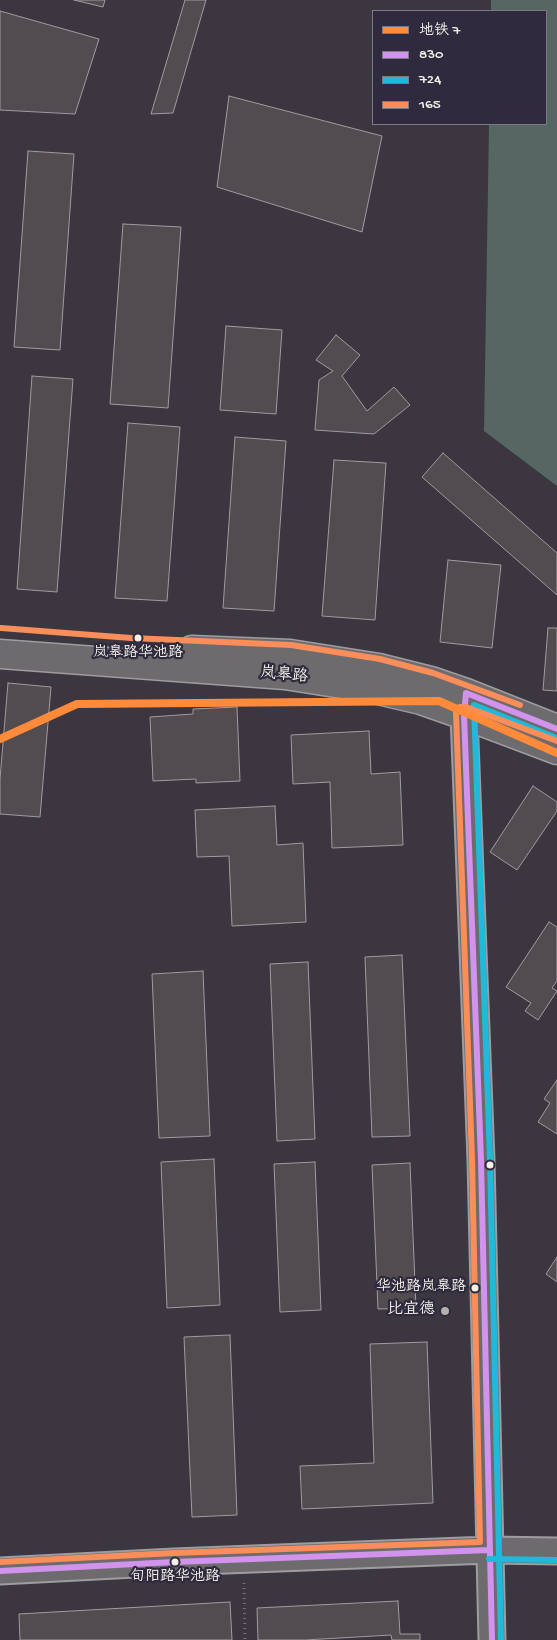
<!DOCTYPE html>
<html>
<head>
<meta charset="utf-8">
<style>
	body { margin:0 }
	#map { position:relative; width:557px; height:1640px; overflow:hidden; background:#3b3640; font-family:"Gochi Hand","LXGW WenKai TC",sans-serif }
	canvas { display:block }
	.legend { position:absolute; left:372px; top:10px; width:175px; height:115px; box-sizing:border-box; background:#2f2a3d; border:1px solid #7e7a81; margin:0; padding:6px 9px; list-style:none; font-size:15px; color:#f4f1e8 }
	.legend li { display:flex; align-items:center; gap:10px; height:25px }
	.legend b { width:25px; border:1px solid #7e7a81 }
</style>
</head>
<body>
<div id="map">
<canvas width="557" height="1640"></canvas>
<ul class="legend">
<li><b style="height:6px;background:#ff8b3a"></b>地铁 7</li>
<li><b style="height:6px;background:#d193ec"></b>830</li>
<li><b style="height:6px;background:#20b9da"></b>724</li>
<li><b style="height:6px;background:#fa8e5a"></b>165</li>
</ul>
</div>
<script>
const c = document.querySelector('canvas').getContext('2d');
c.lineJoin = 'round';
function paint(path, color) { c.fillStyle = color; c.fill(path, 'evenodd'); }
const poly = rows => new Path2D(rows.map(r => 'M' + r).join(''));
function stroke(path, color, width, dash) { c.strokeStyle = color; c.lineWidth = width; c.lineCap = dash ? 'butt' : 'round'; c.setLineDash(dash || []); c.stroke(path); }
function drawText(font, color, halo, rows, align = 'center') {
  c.font = font + ' "Gochi Hand","LXGW WenKai TC",sans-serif'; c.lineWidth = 4.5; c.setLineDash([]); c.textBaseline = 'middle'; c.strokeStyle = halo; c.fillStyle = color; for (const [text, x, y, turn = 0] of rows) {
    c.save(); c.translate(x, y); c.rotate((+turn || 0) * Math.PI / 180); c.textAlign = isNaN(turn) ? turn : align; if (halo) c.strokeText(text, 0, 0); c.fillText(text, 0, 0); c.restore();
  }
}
paint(poly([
	[491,0,557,0,557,486,484,431,489,124,546,124,546,11,491,11]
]), '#556663');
const building = poly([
	[74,0,105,0,103,7,74,0],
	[185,0,206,0,173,113,151,114,185,0],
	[0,11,99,39,75,114,0,110,0,11],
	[229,96,382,136,362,232,217,187,229,96],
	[28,151,74,154,60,350,14,347,28,151],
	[123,224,181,227,168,408,110,404,123,224],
	[226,326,282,330,276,414,220,410,226,326],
	[336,335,360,355,342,376,367,411,394,387,410,405,374,434,315,430,319,380,333,371,316,360,336,335],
	[32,376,73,379,57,592,17,589,32,376],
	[128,423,180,427,167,601,115,598,128,423],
	[235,437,286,441,274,611,223,608,235,437],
	[443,453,557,553,557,595,422,477,443,453],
	[334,460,386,463,375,620,322,616,334,460],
	[448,560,501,565,492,648,440,642,448,560],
	[548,628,557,628,557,691,543,690,548,628],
	[8,683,51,687,40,817,0,814,0,779,8,683],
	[237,707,240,781,196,783,196,779,153,781,150,717,193,714,193,709,237,707],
	[369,731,371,774,400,772,403,845,332,848,330,782,293,784,291,735,369,731],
	[533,786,557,802,557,811,517,870,490,852,533,786],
	[275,806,277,845,303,843,306,922,232,926,229,856,197,857,195,810,275,806],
	[549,922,557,927,557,981,552,988,557,991,538,1020,525,1011,531,1003,506,987,549,922],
	[402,955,410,1136,372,1137,365,957,402,955],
	[308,962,315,1139,277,1141,270,964,308,962],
	[203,971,210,1136,159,1138,152,974,203,971],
	[557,1080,557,1134,538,1122,550,1103,544,1099,557,1080],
	[214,1159,220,1305,167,1308,161,1162,214,1159],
	[315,1162,321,1310,280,1312,274,1164,315,1162],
	[410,1163,416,1308,378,1309,372,1165,410,1163],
	[557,1257,557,1282,546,1274,557,1257],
	[230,1335,237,1515,192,1517,184,1337,230,1335],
	[427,1342,433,1503,302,1509,300,1466,374,1463,370,1344,427,1342],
	[398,1601,400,1634,420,1634,420,1640,392,1640,391,1635,305,1640,258,1640,257,1608,398,1601],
	[230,1602,232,1640,20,1640,19,1614,230,1602]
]);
paint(building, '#524b50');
stroke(building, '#9f9c9f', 1);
const minor = poly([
	[466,695,464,715,481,1160,492,1640],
	[0,1571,174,1562,489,1550,557,1551]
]);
const secondary = poly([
	[192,650,290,654,379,668,431,681,466,693,557,729],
	[0,654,285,675,374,689,421,700,464,715,557,750]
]);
stroke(minor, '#9f9c9f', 29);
stroke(secondary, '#9f9c9f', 31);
stroke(poly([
	[244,1583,245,1640]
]), '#747276', 3, [1, 4]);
stroke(minor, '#6d6b6d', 25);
stroke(secondary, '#6d6b6d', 28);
stroke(poly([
	[0,1571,174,1562,489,1550],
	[492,1640,481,1160,464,715,466,693,557,729]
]), '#d193ec', 6);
stroke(poly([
	[489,1559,557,1560],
	[501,1640,490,1160,474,705,554,737]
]), '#20b9da', 6);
stroke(poly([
	[1,628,131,638,291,645,380,659,433,673,520,705],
	[0,1562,174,1553,480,1542,472,1160,456,713,460,707,466,707,557,741]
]), '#fa8e5a', 6);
stroke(poly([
	[0,739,77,704,439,701,557,753]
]), '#ff8b3a', 8);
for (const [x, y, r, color] of [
	[138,638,4.5,"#f4f1e8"],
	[490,1165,4.5,"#f4f1e8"],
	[475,1288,4.5,"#f4f1e8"],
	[445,1311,5,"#b3b0ad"],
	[175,1562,4.5,"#f4f1e8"]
]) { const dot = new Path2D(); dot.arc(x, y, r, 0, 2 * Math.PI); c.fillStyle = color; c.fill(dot); stroke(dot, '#2f2a3d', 2); }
drawText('15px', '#f4f1e8', '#2f2a3d', [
	["岚皋路华池路",138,654],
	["华池路岚皋路",466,1288,"right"],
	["旬阳路华池路",175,1578]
]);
drawText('16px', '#f4f1e8', '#2f2a3d', [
	["岚皋路",284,676,6]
]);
drawText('16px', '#f4f1e8', '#2f2a3d', [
	["比宜德",435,1311]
], 'right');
</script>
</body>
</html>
